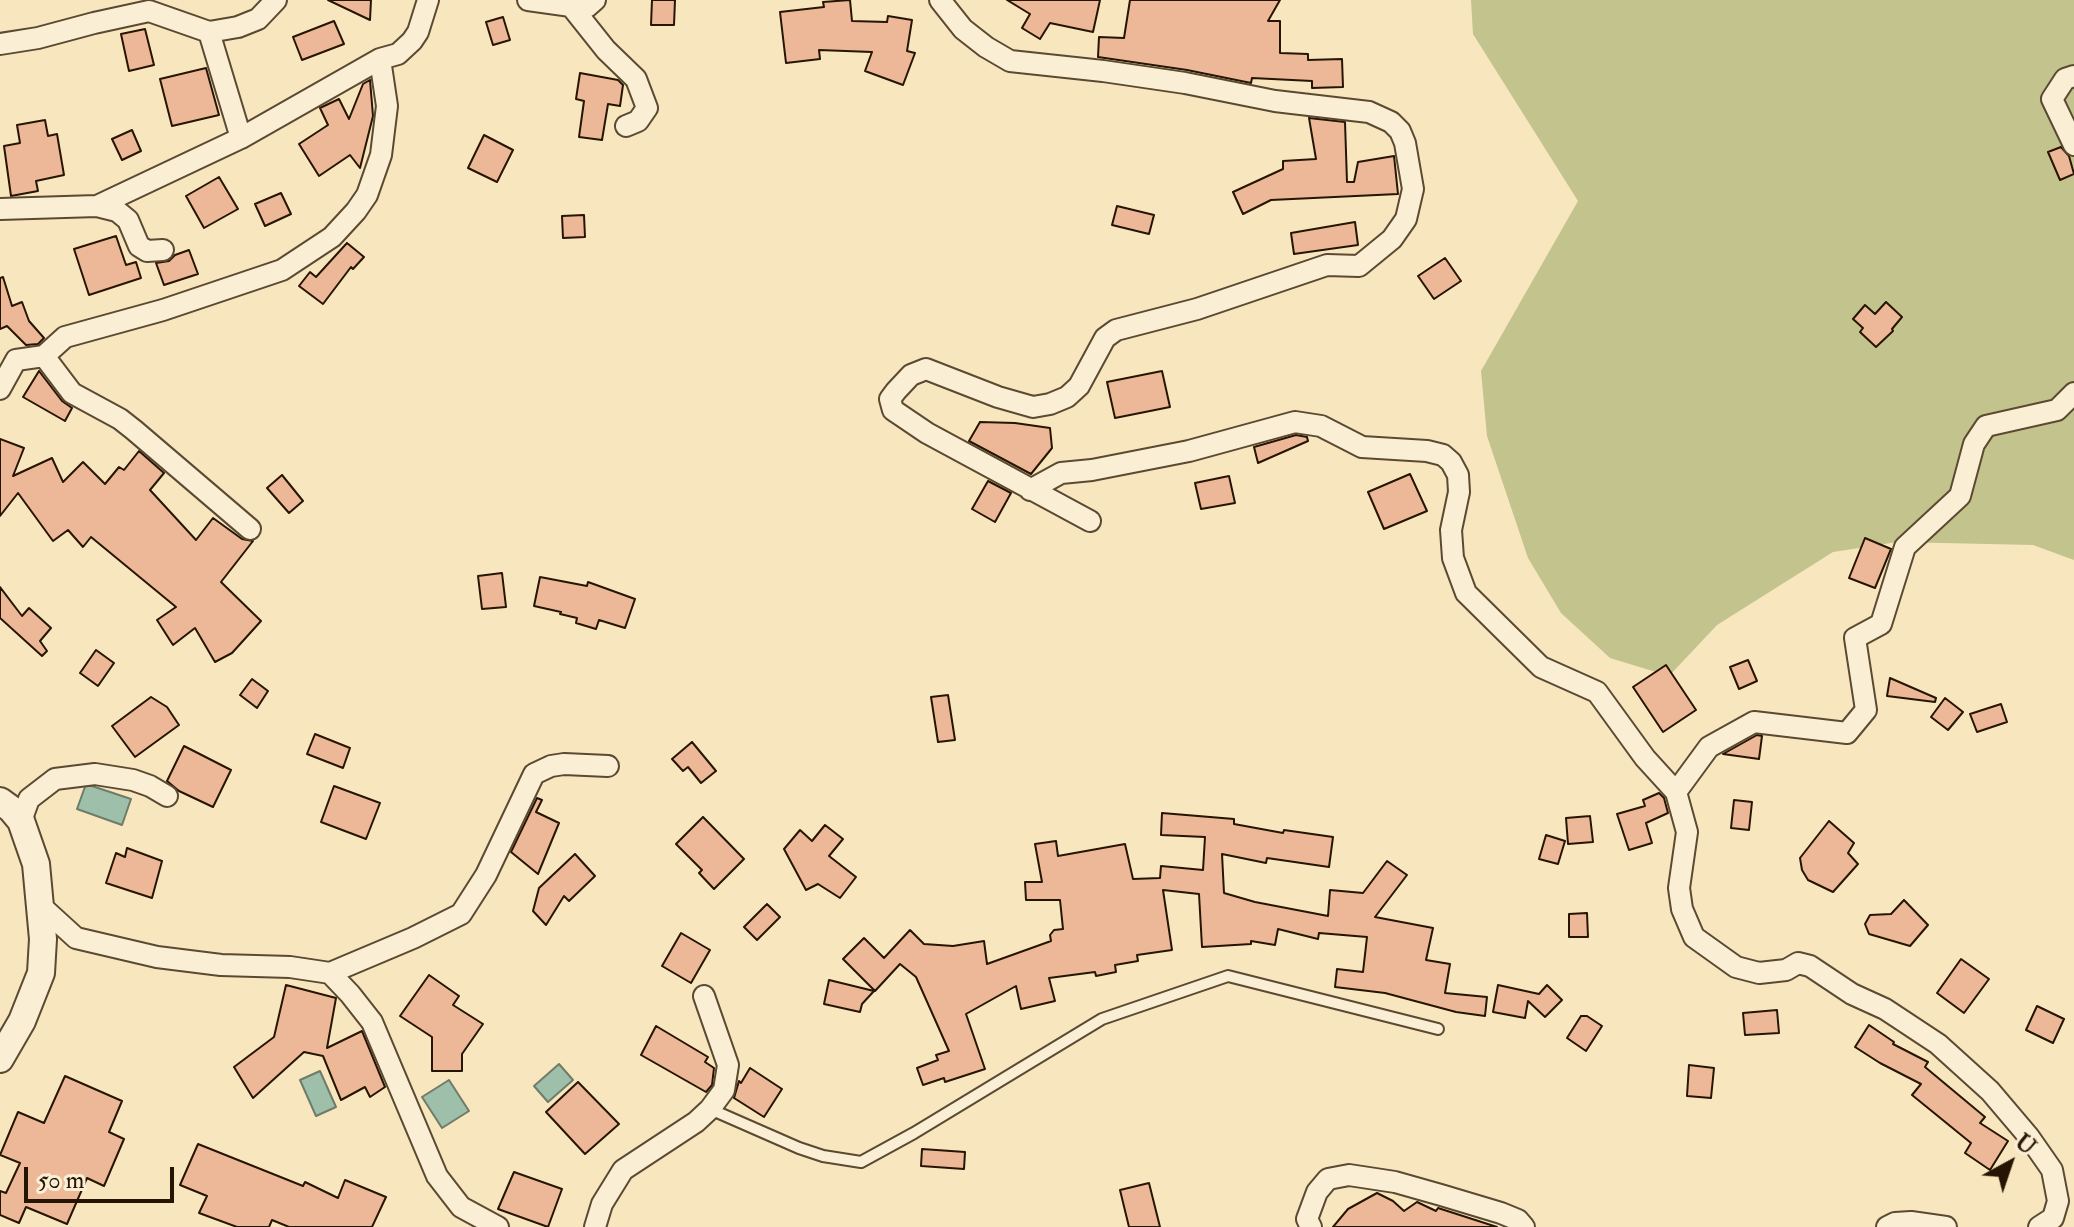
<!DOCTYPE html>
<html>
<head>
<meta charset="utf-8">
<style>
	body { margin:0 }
	#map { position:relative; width:2074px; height:1227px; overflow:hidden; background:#f7e6be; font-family:"IM FELL Double Pica",serif }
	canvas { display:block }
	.north { position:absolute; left:1970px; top:1123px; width:80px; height:80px; -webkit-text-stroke:6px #faefd5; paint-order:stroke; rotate:40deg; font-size:22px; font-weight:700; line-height:32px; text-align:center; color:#271504 }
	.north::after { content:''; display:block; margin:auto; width:28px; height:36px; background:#271504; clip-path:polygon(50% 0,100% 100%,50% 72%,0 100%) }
	.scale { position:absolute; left:24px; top:1167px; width:150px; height:36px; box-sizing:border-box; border:4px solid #271504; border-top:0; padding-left:10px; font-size:24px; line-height:28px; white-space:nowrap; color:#271504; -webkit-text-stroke:6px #faefd5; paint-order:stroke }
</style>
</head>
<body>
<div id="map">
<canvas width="2074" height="1227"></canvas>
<div class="north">U</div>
<div class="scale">50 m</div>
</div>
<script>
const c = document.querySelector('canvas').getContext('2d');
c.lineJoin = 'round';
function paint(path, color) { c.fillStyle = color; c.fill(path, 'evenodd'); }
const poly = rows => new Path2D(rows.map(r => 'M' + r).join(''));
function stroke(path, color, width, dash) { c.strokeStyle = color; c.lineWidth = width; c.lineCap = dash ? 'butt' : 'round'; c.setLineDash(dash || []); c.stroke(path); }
paint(poly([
	[1471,0,2074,0,2074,560,2033,545,1897,542,1833,552,1717,625,1669,676,1610,658,1561,613,1528,558,1487,436,1481,371,1578,201,1473,34]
]), '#c3c38d');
const water = poly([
	[86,784,131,799,122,825,77,809,86,784],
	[559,1064,573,1080,548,1102,534,1086,559,1064],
	[320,1071,336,1107,316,1116,300,1080,320,1071],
	[449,1080,469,1111,442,1128,422,1097,449,1080]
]);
paint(water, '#9ec0ab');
stroke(water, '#6e7c68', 2);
const building = poly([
	[328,0,371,0,370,20,328,0],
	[652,0,675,0,674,25,651,25,652,0],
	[850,0,852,21,887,22,888,16,912,20,907,51,915,53,903,85,865,71,872,52,819,50,820,59,786,63,780,12,824,7,823,2,850,0],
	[1007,0,1100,0,1093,32,1050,23,1040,39,1022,28,1030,14,1007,0],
	[1130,0,1280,0,1268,21,1280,21,1280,53,1308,54,1308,60,1342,59,1343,87,1312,88,1312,81,1252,78,1251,83,1187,70,1098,57,1099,37,1124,38,1130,0],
	[503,17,510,40,493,45,486,22,503,17],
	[334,21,344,44,302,60,293,37,334,21],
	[145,29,154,65,129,71,121,34,145,29],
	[206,68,219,115,172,126,160,79,206,68],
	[580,73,618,80,623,85,620,106,608,104,602,140,579,137,584,101,576,99,580,73],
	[370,80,373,116,360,168,350,155,319,176,299,144,328,125,320,108,322,107,339,99,349,119,363,84,370,80],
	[1309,118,1345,122,1347,182,1354,182,1358,162,1394,156,1398,194,1271,200,1243,214,1233,192,1283,169,1283,161,1316,159,1309,118],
	[45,120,48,136,57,134,64,175,36,181,38,191,11,196,4,146,20,143,17,125,45,120],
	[132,130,141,151,122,160,112,139,132,130],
	[484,135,513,150,497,182,468,168,484,135],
	[2061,147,2069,156,2074,174,2060,180,2048,152,2061,147],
	[219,177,238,209,204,228,186,196,219,177],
	[281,193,291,214,265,226,255,204,281,193],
	[1117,206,1154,215,1149,234,1112,225,1117,206],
	[584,215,585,237,563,238,562,216,584,215],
	[1355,222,1358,245,1294,254,1291,233,1355,222],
	[116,236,126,265,136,262,141,278,89,295,74,249,116,236],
	[347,243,364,257,353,269,351,267,323,304,299,286,310,272,316,277,347,243],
	[189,250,198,274,164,285,156,263,169,261,175,255,189,250],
	[1445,258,1461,281,1434,299,1418,276,1445,258],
	[3,277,12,306,22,302,29,321,44,338,38,344,26,345,7,326,0,329,0,278,3,277],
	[1886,302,1902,317,1892,329,1893,331,1876,347,1860,332,1863,328,1853,319,1865,305,1875,314,1886,302],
	[39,371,62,401,72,408,65,421,23,397,39,371],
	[1162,371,1170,407,1115,418,1107,382,1162,371],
	[980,422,1015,423,1050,428,1052,448,1031,474,969,441,980,422],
	[1296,435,1307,437,1308,441,1258,463,1254,447,1296,435],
	[0,439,24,448,13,476,52,458,63,482,83,462,105,484,119,467,124,470,139,451,164,473,150,490,196,540,213,518,242,539,253,541,221,582,261,621,232,653,215,662,195,628,173,645,157,620,176,607,91,537,83,547,68,530,53,541,18,493,0,516,0,439],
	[1410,474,1427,511,1384,529,1368,492,1410,474],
	[282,475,303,501,289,513,267,488,282,475],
	[1229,476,1235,503,1201,509,1195,483,1229,476],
	[988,481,1011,493,995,522,972,509,988,481],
	[1865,538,1891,549,1875,588,1849,578,1865,538],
	[502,573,506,607,482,609,478,576,502,573],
	[540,577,587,586,588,582,635,599,625,628,599,620,596,629,576,623,577,618,560,614,561,612,534,606,540,577],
	[0,587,22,616,29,608,51,628,40,641,47,651,42,656,0,618,0,587],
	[96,650,114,663,98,686,80,673,96,650],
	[1748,660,1757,681,1739,689,1730,667,1748,660],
	[1666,665,1696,710,1663,732,1633,687,1666,665],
	[1890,678,1936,698,1935,702,1887,696,1890,678],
	[252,679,268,691,257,708,240,695,252,679],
	[948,695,955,740,938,742,931,697,948,695],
	[151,697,167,707,179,725,135,757,112,726,151,697],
	[1945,698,1963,712,1948,730,1931,717,1945,698],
	[2001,704,2007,722,1977,732,1970,714,2001,704],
	[315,734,350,748,343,768,307,754,315,734],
	[1757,735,1762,736,1759,759,1723,754,1757,735],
	[692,742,716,771,701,783,688,767,683,771,672,759,692,742],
	[184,746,231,770,213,807,179,791,167,781,184,746],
	[334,786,380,803,366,839,321,822,334,786],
	[1659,793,1664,798,1668,813,1646,823,1652,843,1629,850,1617,814,1645,806,1643,800,1659,793],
	[537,798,542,800,536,812,559,823,538,874,511,852,537,798],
	[1734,800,1752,802,1749,830,1731,828,1734,800],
	[1162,813,1234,819,1234,824,1283,833,1284,830,1333,837,1329,867,1267,858,1266,863,1222,854,1224,893,1255,902,1328,916,1330,890,1363,893,1387,861,1407,875,1375,917,1433,928,1426,960,1450,964,1445,993,1487,997,1485,1016,1456,1012,1385,993,1335,987,1337,969,1363,972,1367,937,1319,933,1318,939,1278,929,1275,945,1251,941,1251,944,1202,947,1199,894,1163,890,1172,950,1137,955,1138,961,1115,965,1116,972,1096,976,1095,972,1049,978,1055,1001,1021,1009,1016,986,966,1014,985,1069,945,1082,944,1078,923,1085,917,1068,938,1060,936,1055,949,1051,916,977,900,964,875,991,843,959,864,938,884,958,910,930,924,944,953,946,984,941,987,964,1051,941,1050,935,1054,930,1063,929,1060,900,1026,900,1025,882,1042,882,1035,844,1056,841,1058,856,1125,844,1133,879,1160,878,1161,866,1203,870,1205,837,1161,835,1162,813],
	[1590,816,1593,842,1568,844,1566,818,1590,816],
	[703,817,744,859,714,889,699,873,702,870,676,844,703,817],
	[1829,821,1854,843,1848,853,1858,864,1833,892,1808,880,1802,870,1800,858,1829,821],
	[825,825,843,839,829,856,856,877,840,898,818,884,806,890,784,849,800,830,812,841,825,825],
	[1546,835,1565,841,1558,864,1539,859,1546,835],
	[127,848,162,861,152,898,106,883,116,853,125,857,127,848],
	[575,854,595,876,569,901,564,896,546,925,533,911,539,888,575,854],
	[1904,900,1928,925,1910,946,1869,934,1865,924,1870,915,1891,914,1904,900],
	[767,904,780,917,757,940,744,927,767,904],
	[1587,913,1588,937,1569,937,1569,914,1587,913],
	[681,933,710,950,691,983,662,966,681,933],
	[1961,959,1989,979,1964,1013,1937,993,1961,959],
	[429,975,459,996,453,1005,483,1024,462,1054,462,1071,432,1071,432,1037,400,1016,429,975],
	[829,980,874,991,862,1004,860,1012,824,1004,829,980],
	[286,985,336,998,327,1048,362,1031,385,1087,370,1097,365,1087,341,1100,323,1056,304,1052,253,1098,234,1067,274,1037,286,985],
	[1498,985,1539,994,1547,985,1562,1000,1545,1017,1528,1001,1525,1018,1493,1012,1498,985],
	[2037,1006,2064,1019,2053,1043,2026,1030,2037,1006],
	[1777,1010,1779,1033,1745,1035,1743,1013,1777,1010],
	[1581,1016,1587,1016,1602,1026,1586,1051,1567,1038,1581,1016],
	[1869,1025,1894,1042,1893,1044,1928,1062,1925,1067,1985,1117,1980,1123,2008,1141,1990,1170,1965,1153,1971,1143,1912,1095,1921,1084,1880,1063,1855,1047,1869,1025],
	[656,1026,708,1057,705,1062,714,1068,712,1085,706,1092,641,1055,656,1026],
	[1689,1065,1714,1068,1711,1098,1687,1096,1689,1065],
	[750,1068,782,1089,764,1117,734,1098,739,1081,741,1083,750,1068],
	[65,1076,122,1101,109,1132,124,1139,104,1186,87,1178,67,1224,26,1207,19,1223,0,1215,0,1191,6,1193,20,1163,0,1155,18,1112,44,1123,65,1076],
	[578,1082,619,1124,585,1154,546,1112,578,1082],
	[198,1144,303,1186,305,1182,338,1198,345,1180,386,1197,372,1227,289,1227,272,1220,269,1227,237,1227,199,1213,207,1196,180,1185,198,1144],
	[922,1149,965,1152,964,1169,921,1166,922,1149],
	[514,1172,562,1189,548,1227,498,1209,514,1172],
	[1149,1183,1160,1227,1129,1227,1120,1190,1149,1183],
	[1377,1193,1393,1201,1404,1211,1417,1202,1436,1211,1438,1208,1497,1227,1333,1227,1348,1209,1377,1193]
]);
paint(building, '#edb897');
stroke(building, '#271504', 2);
const service = poly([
	[710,1109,799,1148,823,1156,861,1162,914,1133,1102,1019,1228,976,1438,1029]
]);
const minor = poly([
	[528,0,571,6,606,50,636,79,647,108,638,121,626,126],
	[940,0,963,29,986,47,1010,61,1103,71,1185,83,1275,101,1369,112,1391,122,1400,131,1405,143,1413,189,1406,219,1392,239,1359,266,1327,265,1197,309,1116,330,1105,338,1079,386,1067,397,1050,404,1033,407,998,397,926,369,911,375,896,391,890,399,893,410,927,433,1090,521],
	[571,6,587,7,595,0],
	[209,32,241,138],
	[0,44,38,38,94,23,149,11,209,32,238,27,258,19,276,0],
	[2074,76,2065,79,2052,99,2074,145],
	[97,206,241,138,380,59,398,54,412,41,418,32,428,0],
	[0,209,97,206,117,211,128,220,139,246,147,251,163,250],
	[44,356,72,393,120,419,134,430,250,529],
	[0,389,16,360,44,356,65,337,163,310,282,270,332,237,356,211,367,195,381,155,387,106,380,59],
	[1030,490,1061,473,1092,470,1189,451,1295,422,1321,426,1362,447,1427,451,1443,455,1451,462,1458,475,1459,492,1451,530,1453,558,1466,593,1541,667,1597,692,1645,758,1676,792,1687,832,1679,888,1682,909,1694,937,1736,967,1759,973,1786,970,1798,963,1810,966,1852,994,1885,1009,1938,1044,1990,1091,2029,1137,2052,1170,2058,1201,2053,1218,2039,1227],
	[1676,792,1709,747,1754,722,1847,733,1866,710,1855,638,1881,624,1905,547,1960,496,1974,444,1986,426,2057,410,2074,393],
	[21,821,29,799,55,779,95,774,133,780,150,786,167,796],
	[42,907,76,938,157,957,221,965,290,967,330,973,350,994,372,1022,437,1176,461,1207,498,1227],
	[330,973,413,938,461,914,486,875,534,774,551,766,564,764,608,766],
	[595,1227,602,1204,623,1170,696,1122,710,1109,724,1090,728,1065,704,996],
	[1311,1227,1307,1219,1317,1192,1328,1179,1349,1175,1395,1182,1441,1195,1501,1213,1518,1220,1524,1227],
	[1887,1227,1895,1223,1911,1222,1946,1227]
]);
const tertiary = poly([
	[0,801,11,809,21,821,36,864,43,939,41,973,22,1021,0,1059]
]);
stroke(service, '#5b4932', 14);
stroke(minor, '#5b4932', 24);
stroke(tertiary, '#5b4932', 30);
stroke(service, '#faefd5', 10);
stroke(minor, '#faefd5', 20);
stroke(tertiary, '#faefd5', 26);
</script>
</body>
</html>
